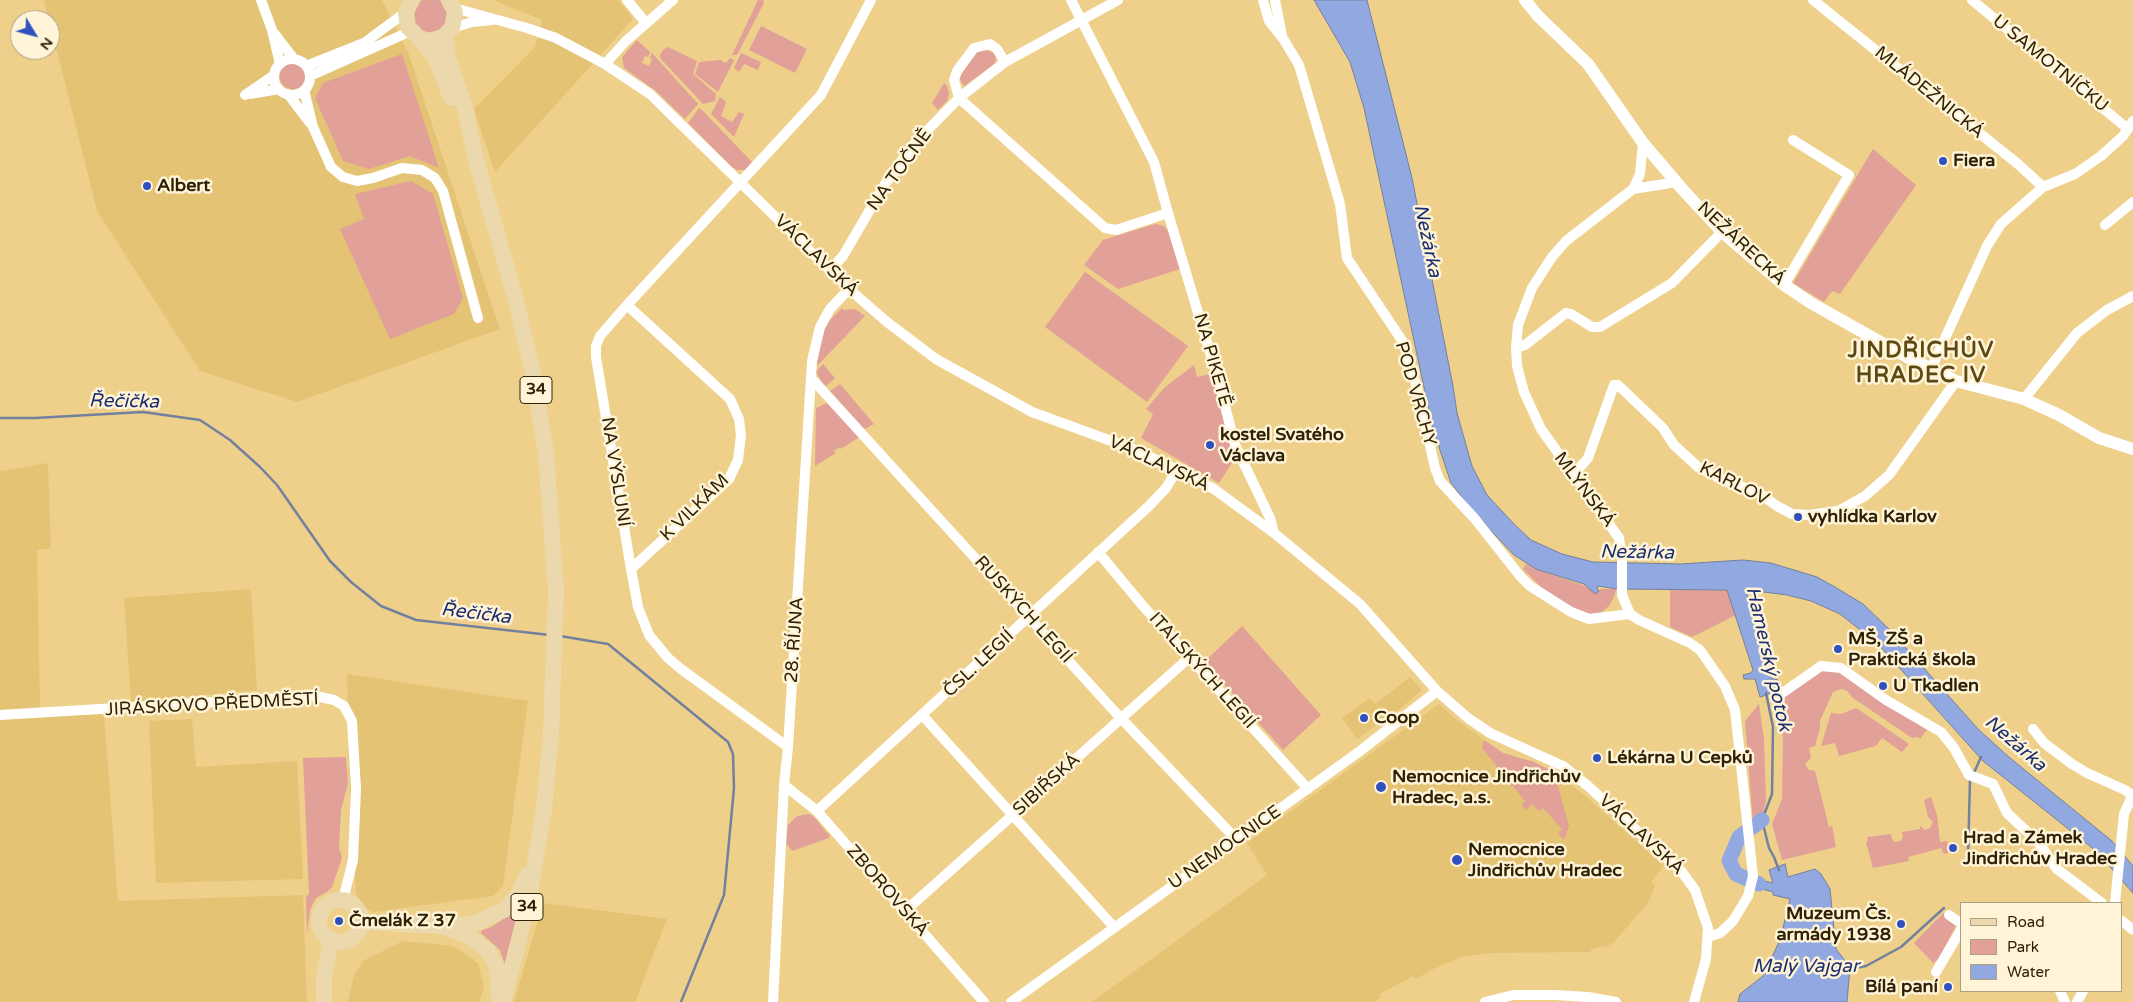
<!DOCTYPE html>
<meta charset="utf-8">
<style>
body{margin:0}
#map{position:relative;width:2133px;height:1002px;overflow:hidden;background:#eed08a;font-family:"Varela Round",sans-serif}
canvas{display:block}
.legend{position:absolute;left:1960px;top:902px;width:162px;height:90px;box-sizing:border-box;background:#fff3d8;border:1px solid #ab9f84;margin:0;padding:6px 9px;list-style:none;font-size:15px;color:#2e2205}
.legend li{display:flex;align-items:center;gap:10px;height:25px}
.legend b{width:25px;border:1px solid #ab9f84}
.north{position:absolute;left:10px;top:10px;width:50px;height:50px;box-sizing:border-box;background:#fff3d8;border:1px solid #ab9f84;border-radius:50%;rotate:127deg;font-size:14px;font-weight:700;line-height:20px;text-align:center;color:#2e2205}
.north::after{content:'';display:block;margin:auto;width:18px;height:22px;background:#3050c0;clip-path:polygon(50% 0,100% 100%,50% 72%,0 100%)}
</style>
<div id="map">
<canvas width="2133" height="1002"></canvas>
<ul class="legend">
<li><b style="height:6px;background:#ebd8ad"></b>Road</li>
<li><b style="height:14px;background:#e1a098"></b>Park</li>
<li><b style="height:14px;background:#91a8e0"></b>Water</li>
</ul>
<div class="north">N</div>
</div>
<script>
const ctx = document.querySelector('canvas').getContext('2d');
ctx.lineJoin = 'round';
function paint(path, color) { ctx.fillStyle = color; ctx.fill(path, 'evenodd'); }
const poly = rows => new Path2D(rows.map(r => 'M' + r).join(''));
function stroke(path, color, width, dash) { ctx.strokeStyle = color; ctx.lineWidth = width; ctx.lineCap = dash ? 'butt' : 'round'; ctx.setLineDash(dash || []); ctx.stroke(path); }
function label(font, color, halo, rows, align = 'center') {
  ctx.font = font + ' "Varela Round",sans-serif'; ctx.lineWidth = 5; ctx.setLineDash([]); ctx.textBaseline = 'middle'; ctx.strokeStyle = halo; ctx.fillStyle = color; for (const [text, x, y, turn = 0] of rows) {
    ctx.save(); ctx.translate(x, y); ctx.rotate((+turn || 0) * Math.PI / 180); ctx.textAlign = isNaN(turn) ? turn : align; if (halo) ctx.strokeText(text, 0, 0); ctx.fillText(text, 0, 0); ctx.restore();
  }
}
paint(poly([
 [44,0,382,0,408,52,500,329,297,402,200,371,97,211],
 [493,0,618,0,633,19,495,172,474,109,535,47,542,20],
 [48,463,51,548,37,550,40,707,0,710,0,471],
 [251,589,257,690,131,702,124,598],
 [347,674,528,701,503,886,493,896,373,912,359,904,356,893,349,777],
 [1410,677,1422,690,1401,708,1357,739,1342,718,1370,698,1375,704],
 [1439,704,1458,721,1503,753,1534,762,1554,772,1583,794,1664,866,1651,882,1655,887,1647,904,1614,942,1608,946,1591,949,1591,952,1490,953,1462,957,1431,970,1416,979,1413,976,1380,994,1381,997,1375,1002,1092,1002,1267,875,1247,843],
 [104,714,118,901,303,895,307,1002,0,1002,0,719],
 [192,719,196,767,297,761,303,879,156,883,149,721],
 [543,903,667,919,635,1002,514,1002],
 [403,941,453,946,478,963,484,987,479,1002,348,1002,354,975,363,961]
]), '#e4c375');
paint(poly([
 '413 16a18 18 0 1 1 36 0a18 18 0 1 1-36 0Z',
 [758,0,763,0,764,3,737,55,732,55],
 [761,26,807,49,795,73,749,50],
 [637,40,650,52,648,57,645,56,642,63,649,66,652,59,650,58,652,53,698,104,685,119,657,92,624,68,622,57],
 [668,47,697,61,693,74,716,94,715,101,703,104,660,58,660,55,663,50],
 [984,50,993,52,996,58,995,64,964,86,959,78,976,52],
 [741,53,761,62,758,70,744,64,739,72,734,68],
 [402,54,439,168,410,156,369,169,343,161,315,98,323,83],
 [730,58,734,60,718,92,695,74,699,62,720,60,726,63],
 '280 76a13 13 0 1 1 26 0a13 13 0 1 1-26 0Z',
 [944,83,947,86,949,94,947,101,938,110,932,103],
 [720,97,726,102,721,116,732,122,739,112,744,114,734,137,711,114],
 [699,108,701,109,753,163,745,170,737,170,732,167,688,123],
 [1873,149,1916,185,1840,294,1832,291,1824,302,1793,283],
 [411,181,433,194,463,298,454,314,390,339,340,229,364,219,355,194],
 [1155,224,1164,226,1168,231,1180,269,1118,289,1084,265,1103,240],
 [1085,272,1188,346,1147,402,1045,327],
 [842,308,843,310,855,309,865,316,817,366,819,339,830,320],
 [823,364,835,378,826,386,821,381,816,371],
 [1194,365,1197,377,1214,373,1236,457,1219,483,1141,438,1153,414,1146,409,1164,388],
 [840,384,874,424,865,429,863,428,830,391],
 [827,403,861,436,841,449,840,447,834,451,836,453,815,466,816,408],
 [1526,564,1536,569,1588,587,1595,594,1601,589,1616,589,1614,597,1609,606,1598,615,1588,616,1568,607,1543,589,1523,569],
 [1670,590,1727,590,1736,615,1692,637,1670,627],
 [1242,626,1321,715,1283,750,1204,662],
 [1819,671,1840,672,1928,728,1920,739,1918,737,1912,738,1853,698,1846,690,1841,689,1833,692,1820,721,1820,728,1815,746,1809,748,1811,758,1805,764,1809,770,1815,771,1829,827,1832,826,1836,847,1782,860,1772,824,1782,799,1783,738,1779,701],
 [1759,704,1764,739,1766,801,1762,818,1753,823,1745,721],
 [1856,708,1871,718,1909,744,1902,752,1882,738,1876,746,1839,756,1835,743,1821,746,1831,713,1841,714],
 [1484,740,1503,753,1534,762,1554,772,1569,826,1564,840,1558,833,1562,829,1543,808,1539,811,1532,804,1526,810,1521,805,1525,801,1482,748],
 [346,757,348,784,341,810,339,847,342,858,332,887,327,892,316,898,310,910,307,934,306,897,309,894,303,758],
 [1931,797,1937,815,1940,842,1947,841,1948,853,1944,854,1941,848,1908,857,1909,861,1873,868,1866,842,1868,841,1867,837,1891,834,1892,839,1895,842,1900,841,1903,838,1902,832,1920,829,1920,826,1925,830,1930,828,1933,822,1928,817,1924,800],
 [809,814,815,818,826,832,830,835,829,838,792,851,786,843,788,825,797,816],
 [518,908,521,909,505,965,500,950,481,933,481,931,493,926],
 [1943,913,1957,923,1939,959,1933,963,1914,943]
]), '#e1a098');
const water = poly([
 [1314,0,1367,0,1412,178,1453,386,1457,413,1472,466,1487,495,1515,525,1531,540,1562,554,1593,562,1680,564,1743,560,1771,563,1817,577,1835,587,1863,604,1890,630,1978,729,2010,758,2112,841,2133,866,2133,893,2096,851,1983,761,1878,644,1840,614,1811,601,1787,595,1756,591,1750,591,1747,594,1771,678,1778,680,1781,688,1775,692,1760,697,1755,679,1744,679,1743,675,1751,673,1753,670,1727,590,1617,589,1598,586,1597,588,1599,591,1595,594,1584,584,1536,569,1514,555,1474,513,1451,483,1433,429,1364,108,1350,62,1314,0],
 [1785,864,1788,877,1815,869,1821,874,1830,889,1836,949,1850,967,1847,1002,1738,1002,1740,994,1763,976,1780,940,1790,899,1773,895,1773,892,1758,888,1760,880,1773,883,1769,870,1785,864]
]);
paint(water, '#91a8e0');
stroke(water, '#73809e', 1);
stroke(poly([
 [0,418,35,418,143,412,200,420,230,440,260,467,277,485,330,561,351,582,381,606,416,620,550,635],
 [560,636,608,644,728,742,733,754,734,788,724,895,681,1002],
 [1766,693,1773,727,1772,794,1762,820,1769,848,1774,857,1779,870],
 [1973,775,1981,757],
 [1968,855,1970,780],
 [1850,969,1866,966,1901,947,1944,908]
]), '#73809e', 2.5);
stroke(poly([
 [1759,884,1736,874,1729,861,1739,837,1762,820]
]), '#91a8e0', 15);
stroke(poly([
 [261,0,272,30,280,64],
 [627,0,646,23],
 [1071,0,1154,162,1168,213,1218,379,1235,445,1270,518,1274,533],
 [1263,0,1269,21,1284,40,1299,65,1340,204,1347,258,1403,342,1417,388,1435,468,1440,481,1475,519,1520,576,1530,586,1571,612,1589,619,1630,614],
 [1275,0,1282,36],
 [1813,0,2018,164,2043,187],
 [1972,0,2128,129],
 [454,8,527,28,556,38,605,64,650,94,849,289,887,322,936,359,1032,412,1136,450,1177,470,1214,489,1274,533,1360,604,1437,691,1468,718,1490,733,1563,766,1588,786,1682,872,1695,890,1708,928,1706,959,1694,1002],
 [452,28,472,22,492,20],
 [274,33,294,59],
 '274 77a18 18 0 1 1 36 0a18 18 0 1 1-36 0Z',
 [1005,62,997,49,990,44,974,48,957,71,954,80,959,98,1105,228,1116,230,1168,213],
 [605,64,626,41,673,0],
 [306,66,364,43,406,12],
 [310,76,411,31],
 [304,90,313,127,331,167,343,177,357,181,373,178,402,168,422,170,435,178,443,191,478,318],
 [250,94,279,89],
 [288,94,310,123],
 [245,95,274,75],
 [1643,143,1640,174,1633,189,1566,241,1552,257,1532,288,1518,325,1516,348,1517,366,1524,392,1541,429,1619,538,1622,557,1622,595,1630,614,1639,620,1690,643,1700,650,1725,686,1735,710,1753,876,1748,896,1733,921,1720,933,1708,937],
 [1633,189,1677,182],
 [2105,225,2133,202],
 [830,270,843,256,885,184,913,145,959,98,1005,62,1118,0],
 [1784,285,1849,175,1793,140],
 [627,305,730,399,739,419,741,435,738,460,729,479,631,569],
 [1516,348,1525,345,1566,313,1571,314,1592,327,1600,327,1672,283,1722,232],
 [1931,369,1987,246,2001,224,2043,187,2075,174,2101,156,2123,136,2133,121],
 [812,379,1116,713,1236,839],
 [2024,399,2077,333,2107,310,2133,296],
 [1573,475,1588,458,1614,385,1618,385,1639,405,1663,428,1674,445,1698,467,1727,482,1756,491,1777,506,1792,514,1809,515,1838,511,1865,496,1889,475,1956,381],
 [1098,552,1143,606,1308,789],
 [1778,696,1821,666,1841,668,1886,700,1941,732,1954,748,1969,775,1993,784,2007,813,2038,842,2057,869,2102,903],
 [0,715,316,696,334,700,344,706,352,721,356,789,353,860,343,900],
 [923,716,1114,927],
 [2033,729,2044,743,2072,764,2087,773,2125,790,2133,796],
 [788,747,681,669,668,658,649,635,638,607,631,569,596,357,596,346,600,336,627,305,821,95,871,0],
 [784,785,817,811,984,1002],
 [817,811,1149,506,1166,488,1177,470],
 [2115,903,2124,814,2133,794],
 [904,912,1190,657],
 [1949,915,1962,924],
 [2122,921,2133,930],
 [1936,972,1962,928],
 [2060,991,2065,1002],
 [773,1002,784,785,788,747,812,361,820,327,830,309,849,289],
 [1011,1002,1360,751,1437,691],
 [1485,1002,1513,995,1555,995,1588,997,1616,1002],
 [2077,1002,2083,991]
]), '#fff', 10);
stroke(poly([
 [1525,0,1538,16,1588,64,1643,143,1683,190,1722,232,1784,285,1811,303,1907,357,1956,381,2024,399,2059,415,2099,438,2133,449]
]), '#fff', 12);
stroke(poly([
 [412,0,406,12,408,27,419,38,429,41,443,37,452,28,455,12,449,0],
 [446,35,447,55,465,108,476,160,515,297,533,373,546,454,556,590,551,734,544,809,528,904,503,1002],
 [419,38,436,59,451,98],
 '319 921a21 21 0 1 1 42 0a21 21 0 1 1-42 0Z',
 [361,922,442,926,474,924,504,910,518,895,527,875],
 [449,929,469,936,488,951,496,965,498,974,499,997],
 [324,1002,324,976,331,941]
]), '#ebd8ad', 16);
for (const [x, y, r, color] of [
 [1943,161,5,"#3050c0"],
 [147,186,5,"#3050c0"],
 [1210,445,5,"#3050c0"],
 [1798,517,5,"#3050c0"],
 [1838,649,5,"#3050c0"],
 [1883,686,5,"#3050c0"],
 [1364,718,5,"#3050c0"],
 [1597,758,5,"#3050c0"],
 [1381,787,6,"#3050c0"],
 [1953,848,5,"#3050c0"],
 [1457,860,6,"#3050c0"],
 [339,921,5,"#3050c0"],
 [1901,924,5,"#3050c0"],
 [1948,987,5,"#3050c0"]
]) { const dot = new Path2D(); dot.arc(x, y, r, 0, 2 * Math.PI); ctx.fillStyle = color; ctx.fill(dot); stroke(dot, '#fff3d8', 2); }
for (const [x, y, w] of [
 [536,390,32],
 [527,907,32]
]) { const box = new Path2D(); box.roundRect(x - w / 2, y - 13.5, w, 27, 4); ctx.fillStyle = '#fff3d8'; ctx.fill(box); stroke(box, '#2e2205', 1); }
label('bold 16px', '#2e2205', null, [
 ["34",536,390],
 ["34",527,907]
]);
label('18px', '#2e2205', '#fff3d8', [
 ["U SAMOTNÍČKU",2050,64,39],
 ["MLÁDEŽNICKÁ",1929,93,39],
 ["NA TOČNĚ",900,170,-54],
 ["NEŽÁRECKÁ",1741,244,43],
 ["VÁCLAVSKÁ",816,256,44],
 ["NA PIKETĚ",1212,360,74],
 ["POD VRCHY",1415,394,74],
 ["VÁCLAVSKÁ",1159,464,25],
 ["NA VÝSLUNÍ",615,472,81],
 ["KARLOV",1734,484,27],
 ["MLÝNSKÁ",1584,490,53],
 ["K VILKÁM",695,508,-44],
 ["RUSKÝCH LEGIÍ",1023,610,48],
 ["28. ŘÍJNA",795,640,-86],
 ["ČSL. LEGIÍ",979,664,-43],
 ["ITALSKÝCH LEGIÍ",1202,671,48],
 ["JIRÁSKOVO PŘEDMĚSTÍ",212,705,-3],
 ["SIBIŘSKÁ",1047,785,-42],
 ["VÁCLAVSKÁ",1641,835,43],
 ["U NEMOCNICE",1225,848,-35],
 ["ZBOROVSKÁ",887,891,49]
]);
label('bold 18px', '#2e2205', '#fff3d8', [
 ["Fiera",1953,161],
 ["Albert",157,186],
 ["kostel Svatého",1220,435],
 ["Václava",1220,456],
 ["vyhlídka Karlov",1808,517],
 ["MŠ, ZŠ a",1848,639],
 ["Praktická škola",1848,660],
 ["U Tkadlen",1893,686],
 ["Coop",1374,718],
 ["Lékárna U Cepků",1607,758],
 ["Nemocnice Jindřichův",1392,777],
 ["Hradec, a.s.",1392,798],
 ["Hrad a Zámek",1963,838],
 ["Jindřichův Hradec",1963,859],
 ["Nemocnice",1468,850],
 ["Jindřichův Hradec",1468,871],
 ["Muzeum Čs.",1891,914,"right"],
 ["armády 1938",1891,935,"right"],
 ["Čmelák Z 37",349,921],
 ["Bílá paní",1938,987,"right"]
], 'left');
label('italic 19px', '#1b2f70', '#fff3d8', [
 ["Nežárka",1427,241,78],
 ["Řečička",124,402,1],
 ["Nežárka",1637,553,1],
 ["Řečička",476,614,7],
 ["Hamerský potok",1768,659,77],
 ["Nežárka",2015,744,41],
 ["Malý Vajgar",1806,967]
]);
ctx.letterSpacing = '1px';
label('bold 22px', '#5d4912', '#fff3d8', [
 ["JINDŘICHŮV",1921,351],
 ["HRADEC IV",1921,376]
]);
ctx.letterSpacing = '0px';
</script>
